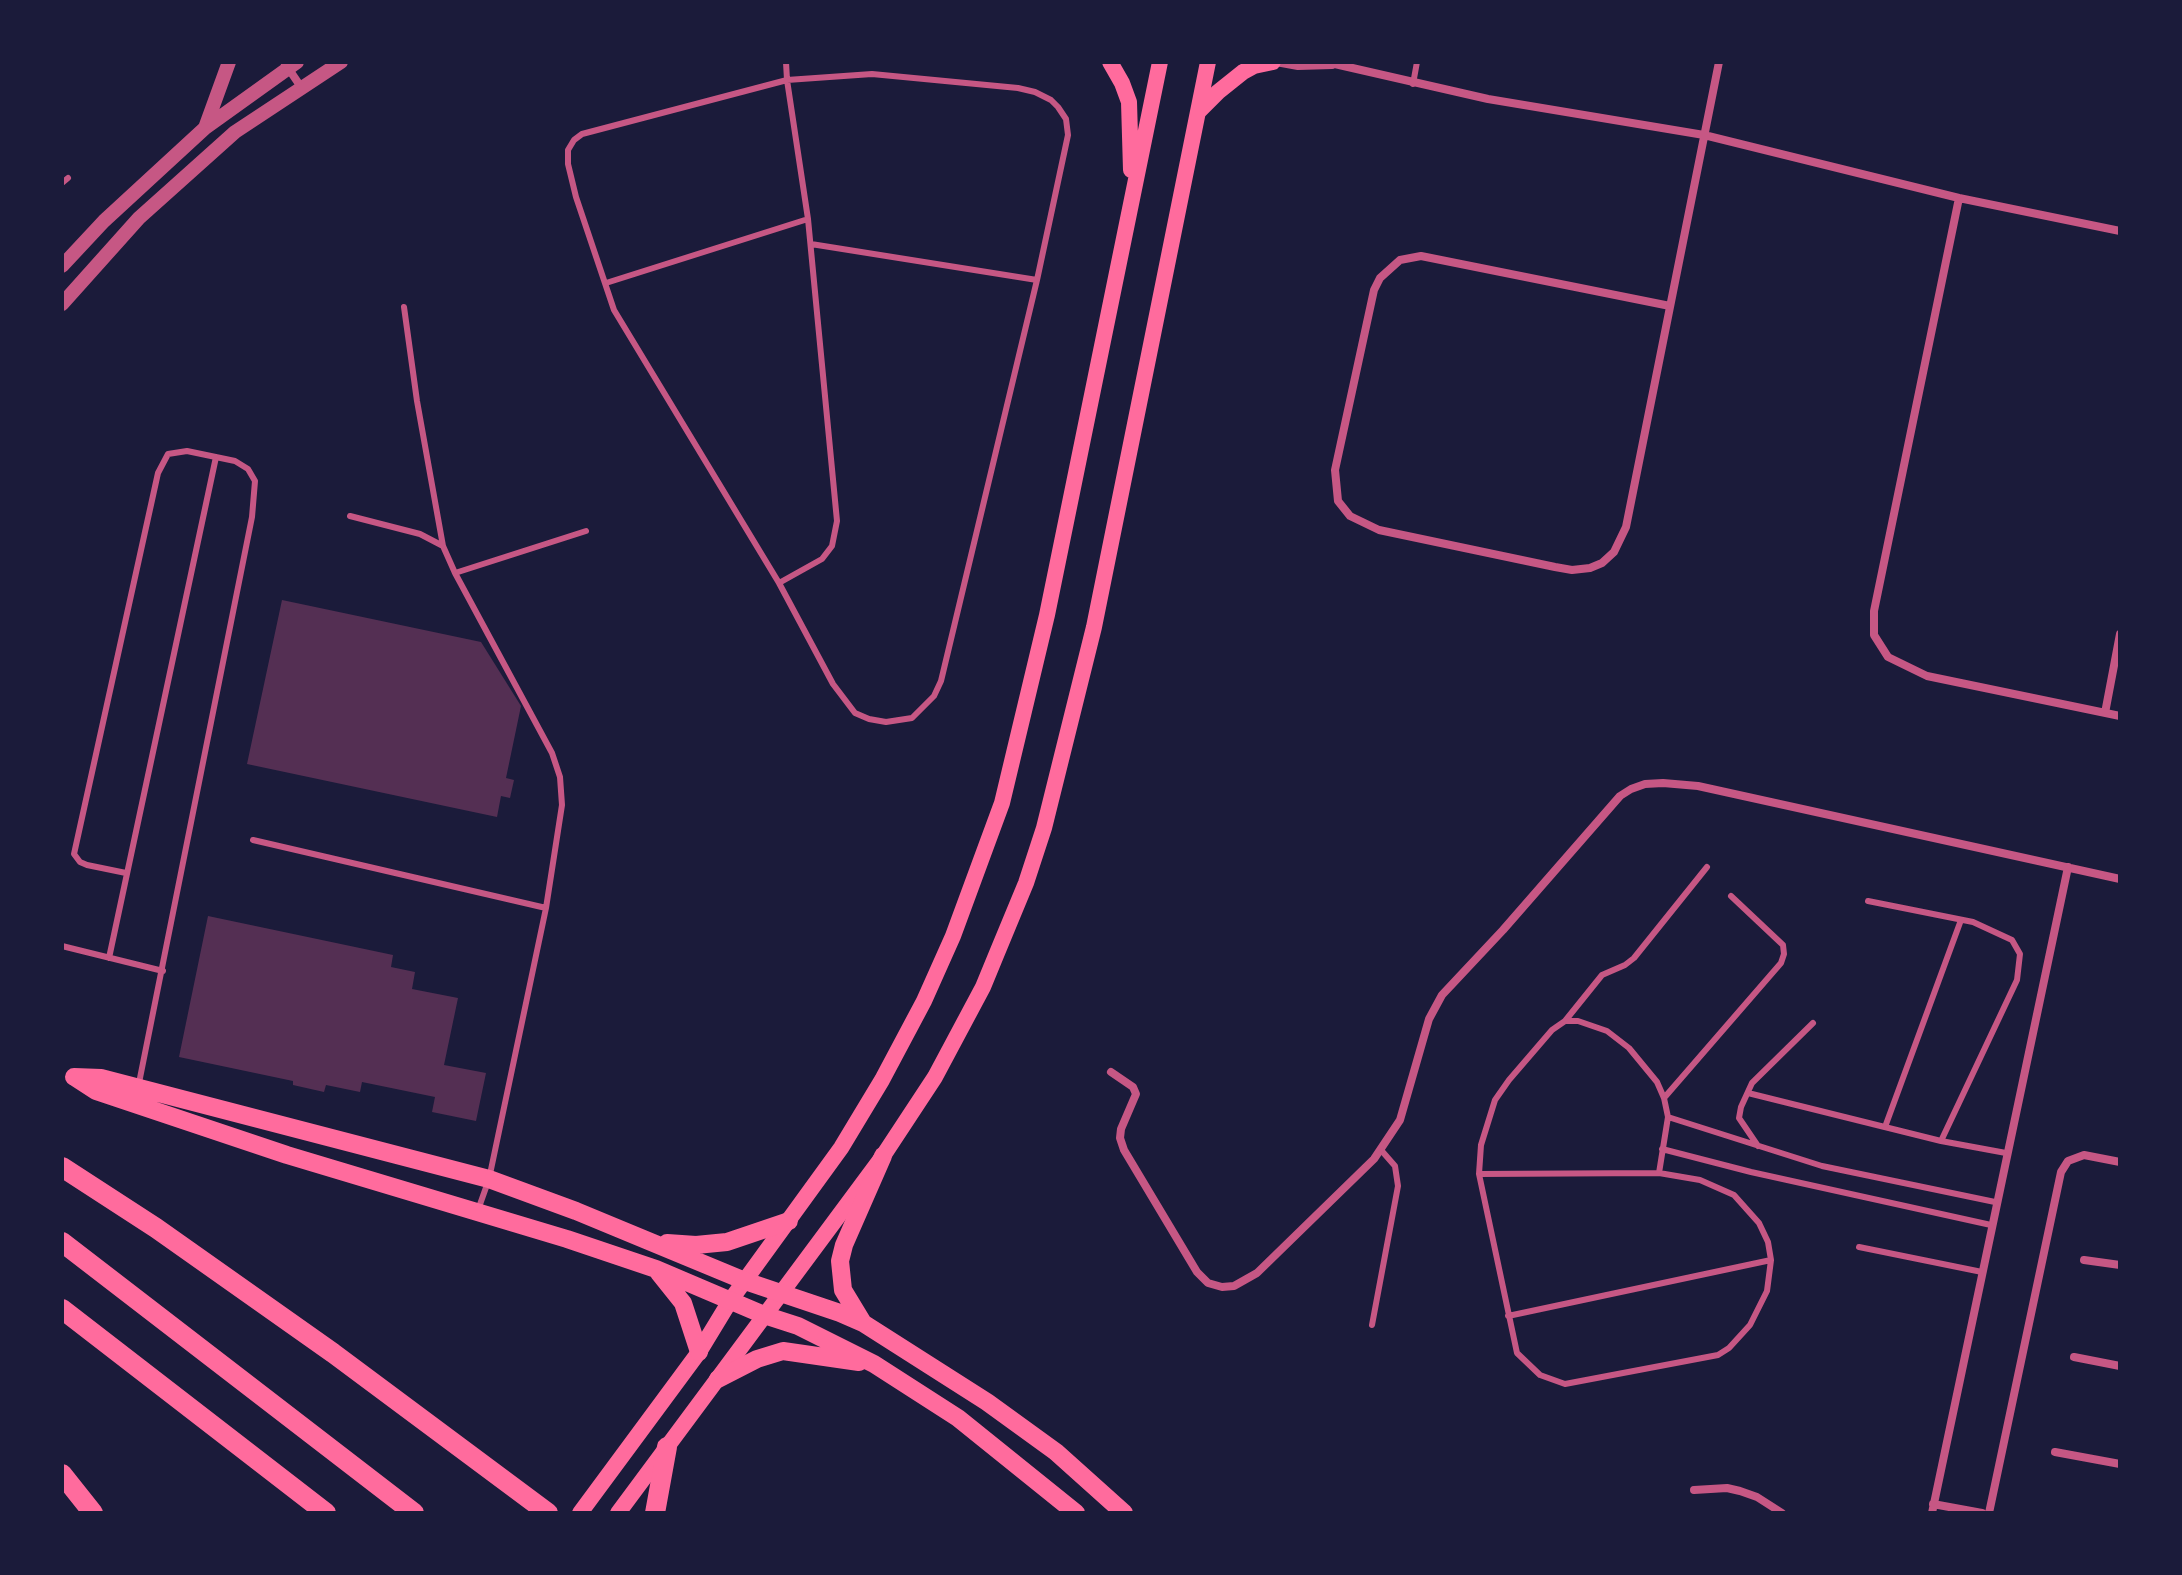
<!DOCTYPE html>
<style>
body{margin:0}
#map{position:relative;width:2182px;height:1575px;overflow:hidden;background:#1b1b3a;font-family:"PT Sans",sans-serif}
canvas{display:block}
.frame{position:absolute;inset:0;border:64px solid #1b1b3a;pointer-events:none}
</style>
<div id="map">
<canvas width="2182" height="1575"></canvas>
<div class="frame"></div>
</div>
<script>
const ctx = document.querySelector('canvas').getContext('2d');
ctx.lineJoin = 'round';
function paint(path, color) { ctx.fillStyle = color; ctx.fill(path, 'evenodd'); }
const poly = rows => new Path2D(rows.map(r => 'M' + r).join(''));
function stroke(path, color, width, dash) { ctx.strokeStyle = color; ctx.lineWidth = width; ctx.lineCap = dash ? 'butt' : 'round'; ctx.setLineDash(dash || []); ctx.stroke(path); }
paint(poly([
 [282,600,481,642,521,706,506,778,514,780,510,798,501,796,497,817,247,764],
 [208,916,393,955,391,967,415,972,412,989,458,998,444,1065,486,1073,476,1121,432,1112,435,1097,362,1082,360,1092,326,1085,324,1092,293,1085,293,1081,179,1057]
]), '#542f53');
stroke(poly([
 [1413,84,1417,62],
 [62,183,68,178],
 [811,244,1037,280],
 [606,283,808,219],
 [404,307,417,401,443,546],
 [350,516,420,534,443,546,455,573,552,753,560,777,562,805,546,908,489,1179,478,1210],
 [455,573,586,531],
 [779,583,614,310,576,197,568,164,568,150,574,140,582,134,787,80,872,74,1018,88,1035,92,1051,100,1058,107,1066,119,1068,135,1037,280,941,681,934,696,912,718,886,722,869,719,855,713,833,684,779,583,822,559,832,546,837,521,808,219,787,80,786,62],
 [253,840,546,908],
 [126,873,87,865,80,862,74,854,158,473,168,454,187,451,235,461,248,469,255,481,252,517,139,1083],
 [1868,901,1973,922,2012,940,2020,954,2017,980,1941,1141],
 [62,946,163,971],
 [109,958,216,457],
 [1565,1021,1602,975,1625,965,1634,958,1707,867],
 [1748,1093,1941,1141,2006,1153],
 [1664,1098,1781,963,1784,954,1783,945,1731,896],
 [1668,1117,1822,1166,1995,1202],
 [1885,1127,1961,920],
 [1758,1146,1739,1118,1741,1107,1752,1083,1813,1023],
 [1662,1149,1751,1172,1991,1225],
 [1479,1174,1659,1173,1700,1180,1734,1195,1759,1223,1768,1242,1771,1260,1767,1291,1750,1325,1729,1348,1718,1355,1565,1384,1540,1375,1517,1353,1479,1174,1481,1145,1495,1100,1509,1080,1552,1030,1565,1021,1578,1021,1607,1031,1629,1048,1657,1082,1664,1098,1668,1117,1659,1173],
 [1859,1247,1982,1272],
 [1508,1316,1771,1260],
 [1372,1325,1398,1186,1395,1166,1381,1150]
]), '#c65784', 6);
stroke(poly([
 [284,62,301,87],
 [1276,62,1298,66,1332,65],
 [1326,62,1488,99,1704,135,1959,198,2120,231],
 [1959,198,1874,611,1874,635,1888,657,1927,676,2120,716],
 [1670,306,1421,256,1400,260,1380,278,1374,290,1335,470,1338,501,1350,516,1379,530,1555,567,1572,570,1590,568,1602,563,1614,552,1626,527,1719,62],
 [2105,713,2120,634],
 [1111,1072,1133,1087,1136,1094,1121,1129,1120,1138,1124,1150,1197,1272,1208,1283,1222,1287,1234,1286,1257,1273,1374,1159,1400,1120,1429,1019,1442,995,1503,930,1620,796,1631,789,1645,784,1663,783,1698,786,2120,879],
 [2084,1260,2120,1265],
 [2074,1357,2120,1366],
 [2055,1452,2120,1464],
 [1694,1490,1727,1488,1740,1491,1757,1497,1782,1513],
 [1933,1504,1982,1513],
 [1932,1513,2068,867],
 [1989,1513,2061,1172,2068,1161,2084,1155,2120,1162]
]), '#c65784', 8);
stroke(poly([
 [205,128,229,62],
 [62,266,104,221,205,128,297,62],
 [62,304,139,218,235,132,341,62]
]), '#c65784', 14);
stroke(poly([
 [1110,62,1122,83,1129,102,1131,170],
 [1199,111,1218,92,1243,72,1254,66,1273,62],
 [580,1513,699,1352,730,1301,841,1148,882,1080,924,1001,953,936,1002,803,1047,615,1160,62],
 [618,1513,883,1156,935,1077,983,987,997,953,1026,883,1044,828,1094,627,1208,62]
]), '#ff6b9d', 16);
stroke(poly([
 [74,1077,101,1078,489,1179,576,1211,745,1281,840,1313,863,1323,987,1402,1056,1452,1124,1513],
 [76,1078,96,1091,287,1155,567,1239,656,1269,764,1315,798,1326,874,1364,958,1418,1076,1513],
 [667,1243,696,1245,727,1242,789,1221],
 [659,1273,683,1303,699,1352],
 [863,1323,843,1290,840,1261,844,1245,883,1156],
 [718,1379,757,1359,783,1351,859,1362]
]), '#ff6b9d', 18);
stroke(poly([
 [62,1167,156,1228,333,1353,548,1513],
 [62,1242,414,1513],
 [62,1309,326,1513],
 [62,1474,93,1513],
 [655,1513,667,1447]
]), '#ff6b9d', 20);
</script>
